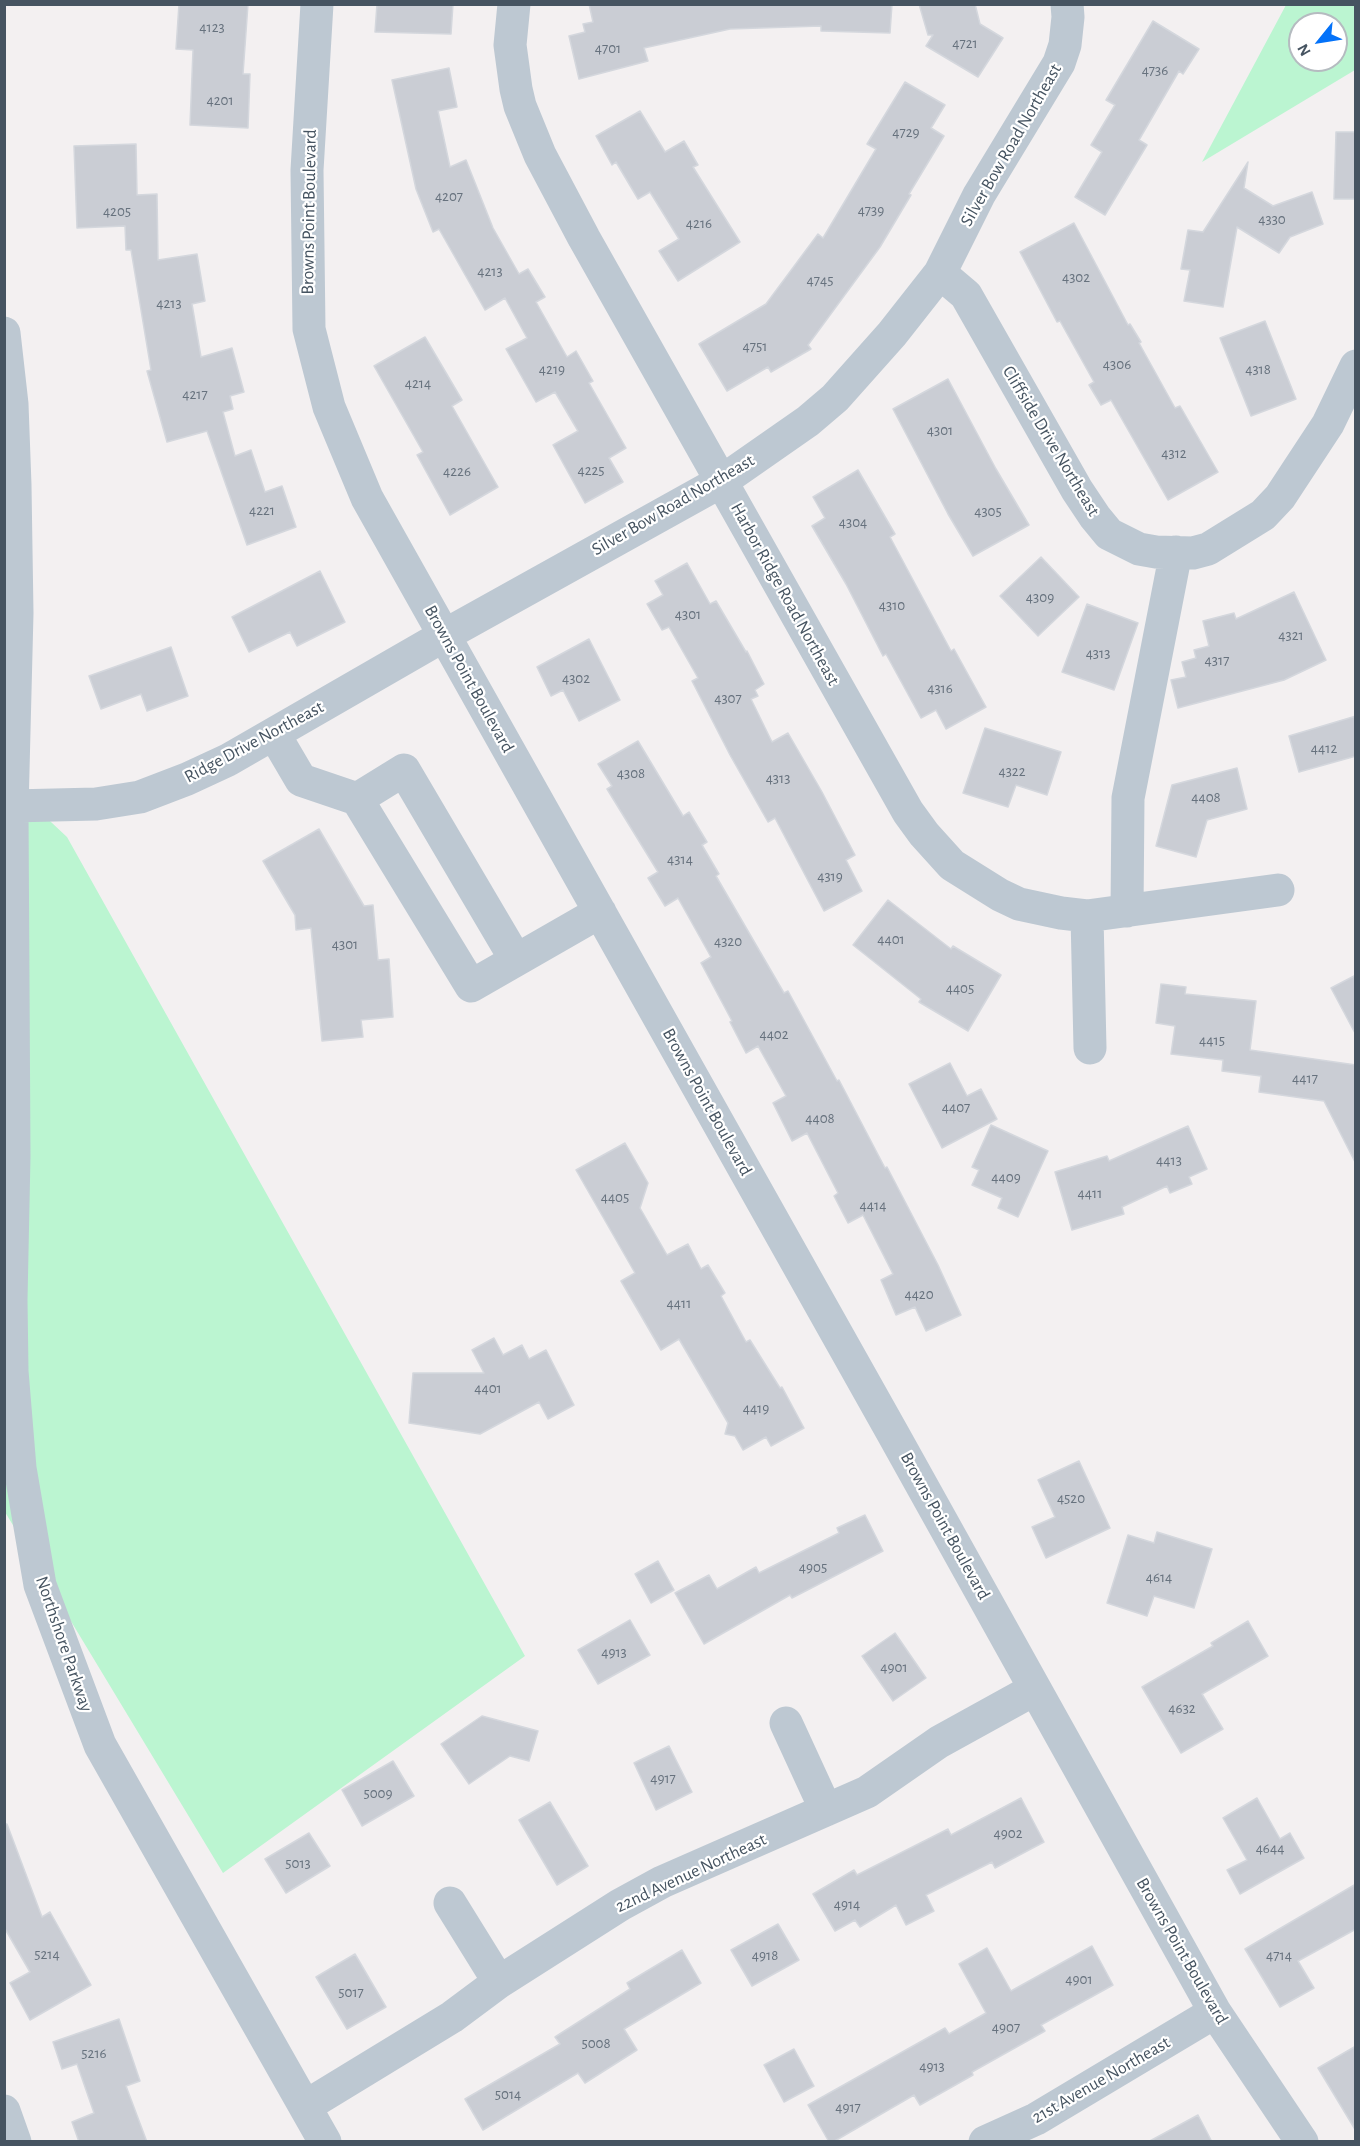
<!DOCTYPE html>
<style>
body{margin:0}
#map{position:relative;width:1360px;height:2146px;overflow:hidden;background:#f3f0f1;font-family:"Alegreya Sans",sans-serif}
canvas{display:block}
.frame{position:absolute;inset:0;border:6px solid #465461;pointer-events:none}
.north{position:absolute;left:1288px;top:12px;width:60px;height:60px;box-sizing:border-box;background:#fff;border:2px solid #b5bbc0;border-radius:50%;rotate:240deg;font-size:16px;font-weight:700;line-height:24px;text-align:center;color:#465461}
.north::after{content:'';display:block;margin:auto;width:21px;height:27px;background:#0472f9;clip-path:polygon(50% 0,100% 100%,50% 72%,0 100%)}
</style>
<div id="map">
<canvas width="1360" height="2146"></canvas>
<div class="frame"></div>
<div class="north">N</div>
</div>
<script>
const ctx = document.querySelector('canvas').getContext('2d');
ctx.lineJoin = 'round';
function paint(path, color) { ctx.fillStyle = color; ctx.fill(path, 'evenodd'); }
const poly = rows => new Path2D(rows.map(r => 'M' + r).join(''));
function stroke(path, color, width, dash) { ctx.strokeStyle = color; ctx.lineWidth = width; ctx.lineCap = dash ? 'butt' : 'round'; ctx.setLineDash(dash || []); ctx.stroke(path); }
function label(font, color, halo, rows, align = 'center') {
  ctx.font = font + ' "Alegreya Sans",sans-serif'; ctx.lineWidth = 4.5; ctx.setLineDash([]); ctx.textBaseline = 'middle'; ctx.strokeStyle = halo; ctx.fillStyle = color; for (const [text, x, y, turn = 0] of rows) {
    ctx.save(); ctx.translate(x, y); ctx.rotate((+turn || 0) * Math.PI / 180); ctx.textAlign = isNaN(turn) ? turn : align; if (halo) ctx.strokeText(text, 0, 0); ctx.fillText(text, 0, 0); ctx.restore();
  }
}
paint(poly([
 [1286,5,1355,5,1355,70,1202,162],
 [1300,24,1336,24,1336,60,1300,60],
 [5,779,67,837,525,1656,223,1873,5,1512]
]), '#bbf5d1');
const building = poly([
 [179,4,248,4,243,74,250,74,248,128,190,125,193,50,176,49,179,4],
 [377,4,453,4,451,34,375,32,377,4],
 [589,4,892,4,890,33,821,31,821,26,730,29,644,48,648,61,579,79,569,36,585,32,583,24,593,22,589,4],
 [919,4,975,4,980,24,1003,38,978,77,926,46,933,35,928,35,919,4],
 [1153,21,1199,49,1183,74,1179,71,1139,140,1147,145,1105,215,1075,197,1102,152,1091,145,1115,105,1106,100,1153,21],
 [449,68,457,107,438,111,450,167,466,160,493,228,519,274,528,269,545,297,536,302,567,357,576,351,593,381,589,383,626,448,609,458,623,482,585,503,553,445,578,431,555,392,536,402,506,349,527,338,505,298,485,310,439,229,433,232,416,189,392,80,449,68],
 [905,82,945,105,931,128,944,136,909,194,911,195,880,247,808,345,811,349,771,372,768,367,727,391,699,344,766,304,818,234,823,238,876,149,867,144,905,82],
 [640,111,665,152,684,141,698,165,693,167,740,242,678,281,659,251,679,239,650,192,638,199,616,162,612,165,596,136,640,111],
 [1336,132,1356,132,1356,199,1334,199,1336,132],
 [136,144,137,195,157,194,158,260,197,254,205,301,192,304,201,357,232,348,244,392,230,396,233,409,223,412,235,456,251,450,265,492,282,486,296,527,247,545,207,431,167,442,147,371,151,370,131,250,126,250,125,226,77,228,74,146,136,144],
 [1248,162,1244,188,1273,206,1312,192,1323,224,1290,237,1279,253,1237,227,1223,307,1184,301,1190,270,1181,269,1188,230,1203,232,1248,162],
 [1074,223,1128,325,1130,324,1141,342,1139,343,1175,408,1180,406,1218,472,1168,500,1111,400,1101,405,1089,385,1094,382,1060,321,1057,322,1020,252,1074,223],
 [1265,321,1296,399,1251,416,1220,338,1265,321],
 [425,337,462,400,452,406,498,487,450,515,417,455,423,452,374,366,425,337],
 [948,379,996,469,1029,525,973,556,948,514,893,409,948,379],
 [858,470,895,534,890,537,951,651,954,649,986,707,946,729,936,710,921,718,886,654,883,656,846,584,812,526,825,518,813,497,858,470],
 [1041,557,1079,597,1038,636,1000,596,1041,557],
 [687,563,710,604,716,601,746,652,747,651,764,684,755,690,758,696,751,699,772,742,788,733,822,792,855,855,846,860,862,891,824,911,775,818,768,822,730,755,692,681,698,678,669,627,662,630,647,604,663,595,655,581,687,563],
 [320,571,345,622,297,646,290,632,249,652,232,617,320,571],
 [1294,592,1326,660,1284,680,1178,708,1171,680,1186,677,1182,662,1196,658,1194,650,1209,646,1203,621,1234,613,1236,619,1294,592],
 [1087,604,1138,623,1114,690,1062,672,1087,604],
 [589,639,620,700,579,721,563,690,551,696,537,667,589,639],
 [171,647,188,696,147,711,141,694,101,709,89,676,171,647],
 [1356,716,1356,756,1299,772,1289,736,1356,716],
 [985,728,1061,752,1047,795,1016,785,1008,807,963,793,985,728],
 [638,741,683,816,689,812,707,842,702,845,719,874,716,876,784,993,788,991,837,1081,839,1080,885,1168,887,1167,938,1265,961,1315,926,1331,915,1307,896,1315,881,1280,893,1274,863,1215,848,1223,834,1196,838,1193,807,1133,792,1141,773,1103,786,1096,758,1046,746,1053,730,1022,732,1021,701,963,711,957,678,898,665,906,648,878,658,872,607,789,612,786,598,764,638,741],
 [1237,768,1247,809,1207,820,1196,857,1156,846,1172,785,1237,768],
 [319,829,364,906,373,905,378,960,389,959,393,1017,361,1020,363,1037,322,1041,311,928,296,930,295,915,263,861,319,829],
 [888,900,951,949,953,946,1001,975,968,1031,919,1002,921,999,853,945,888,900],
 [1356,975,1356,1035,1331,988,1356,975],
 [1161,984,1186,987,1185,994,1256,1001,1250,1050,1356,1065,1356,1164,1324,1101,1259,1092,1261,1076,1222,1071,1223,1060,1171,1054,1175,1026,1156,1023,1161,984],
 [950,1063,967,1096,981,1089,997,1119,942,1148,909,1084,950,1063],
 [991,1125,1048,1151,1018,1217,998,1208,1002,1198,972,1185,979,1170,972,1167,991,1125],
 [1188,1126,1207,1169,1189,1177,1192,1184,1170,1193,1167,1186,1122,1207,1124,1214,1072,1230,1055,1172,1107,1156,1109,1161,1188,1126],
 [625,1143,648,1183,640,1208,667,1255,688,1244,701,1269,708,1265,725,1293,721,1296,746,1342,750,1340,780,1388,782,1387,804,1428,771,1446,766,1437,743,1450,735,1436,725,1434,728,1423,679,1339,661,1350,621,1281,635,1273,576,1170,625,1143],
 [494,1338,503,1355,522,1345,529,1359,546,1350,574,1405,548,1419,539,1402,480,1434,409,1423,413,1373,484,1373,472,1350,494,1338],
 [1079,1461,1110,1528,1046,1558,1032,1527,1055,1517,1038,1480,1079,1461],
 [865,1515,883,1551,792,1598,790,1595,704,1644,675,1593,709,1575,717,1589,756,1567,759,1573,839,1533,837,1528,865,1515],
 [1157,1532,1212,1549,1194,1608,1154,1596,1147,1616,1107,1603,1128,1535,1154,1543,1157,1532],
 [658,1561,674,1590,651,1603,635,1574,658,1561],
 [630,1620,650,1655,598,1684,578,1650,630,1620],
 [1248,1621,1268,1656,1202,1694,1223,1729,1181,1753,1142,1687,1213,1646,1211,1643,1248,1621],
 [895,1633,926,1678,893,1701,862,1656,895,1633],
 [482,1716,538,1731,529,1761,510,1756,469,1784,441,1744,482,1716],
 [669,1746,692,1792,656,1810,634,1763,669,1746],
 [393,1761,414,1796,362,1826,342,1790,393,1761],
 [1021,1798,1044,1842,995,1868,992,1862,926,1895,934,1911,906,1925,896,1905,860,1927,855,1920,835,1931,813,1894,854,1870,857,1875,948,1829,951,1835,1021,1798],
 [1257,1798,1280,1839,1290,1833,1304,1858,1240,1894,1227,1870,1247,1860,1223,1818,1257,1798],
 [550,1802,588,1866,557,1885,519,1820,550,1802],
 [4,1824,7,1824,42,1917,50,1912,91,1985,30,2020,10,1983,30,1972,4,1927,4,1824],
 [309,1833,330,1866,286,1893,265,1859,309,1833],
 [1356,1884,1356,1929,1298,1961,1314,1988,1280,2007,1245,1949,1356,1884],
 [778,1924,799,1960,752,1986,731,1950,778,1924],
 [1092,1946,1113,1985,1041,2025,1045,2031,972,2072,973,2075,920,2105,914,2095,833,2142,829,2142,808,2105,945,2028,949,2034,986,2013,959,1964,987,1948,1011,1991,1092,1946],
 [682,1950,701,1983,624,2029,637,2050,585,2083,578,2073,483,2130,465,2099,560,2044,555,2037,630,1989,627,1983,682,1950],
 [355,1954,386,2007,347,2029,316,1977,355,1954],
 [119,2019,140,2081,126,2086,147,2142,79,2142,72,2122,94,2113,77,2064,62,2069,53,2042,119,2019],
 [1356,2046,1356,2131,1318,2068,1356,2046],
 [794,2049,814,2086,784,2102,764,2065,794,2049],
 [1198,2115,1212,2142,1148,2142,1198,2115]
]);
paint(building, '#cacdd4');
stroke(building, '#d4d7dd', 1.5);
stroke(poly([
 [317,4,307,170,309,329,329,407,367,498,892,1432,1215,2012,1302,2142],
 [514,4,510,45,516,89,520,106,540,155,584,238,908,812,924,834,952,865,1000,895,1019,904,1061,913,1087,916,1278,890],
 [940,273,966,295,1077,490,1095,517,1109,534,1139,549,1156,552,1193,553,1208,549,1263,515,1280,497,1328,424,1356,366],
 [4,333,12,404,15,485,17,613,12,810,14,1156,11,1300,12,1371,20,1468,40,1585,100,1745,325,2142],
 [274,734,301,780,357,799,471,986,600,912],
 [357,799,404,770,516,960],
 [4,802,12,806,96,804,140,797,187,779,228,760,445,635,722,481,808,421,835,398,892,334,940,273,979,195,1059,63,1065,45,1068,17,1067,4],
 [1127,911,1128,798,1176,552],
 [1087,916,1090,1048],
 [786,1723,826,1810],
 [450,1903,499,1982],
 [306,2106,452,2017,499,1982,620,1905,662,1882,867,1792,939,1742,1035,1689],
 [4,2111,15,2142],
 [985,2142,1036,2119,1215,2012]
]), '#bdc8d2', 33);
label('15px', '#67727e', null, [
 ["4123",212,27],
 ["4721",965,43],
 ["4701",608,48],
 ["4736",1155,70],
 ["4201",220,100],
 ["4729",906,132],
 ["4207",449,196],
 ["4739",871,210],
 ["4205",117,211],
 ["4330",1272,219],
 ["4216",699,223],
 ["4213",490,271],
 ["4302",1076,277],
 ["4745",820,280],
 ["4213",169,303],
 ["4751",755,346],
 ["4306",1117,364],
 ["4219",552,369],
 ["4318",1258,369],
 ["4214",418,383],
 ["4217",195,394],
 ["4301",940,430],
 ["4312",1174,453],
 ["4225",591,470],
 ["4226",457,471],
 ["4221",262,510],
 ["4305",988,511],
 ["4304",853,522],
 ["4309",1040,597],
 ["4310",892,605],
 ["4301",688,614],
 ["4321",1291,635],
 ["4313",1098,653],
 ["4317",1217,660],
 ["4302",576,678],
 ["4316",940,688],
 ["4307",728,698],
 ["4412",1324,748],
 ["4322",1012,771],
 ["4308",631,773],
 ["4313",778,778],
 ["4408",1206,797],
 ["4314",680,859],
 ["4319",830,876],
 ["4401",891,939],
 ["4320",728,941],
 ["4301",345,944],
 ["4405",960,988],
 ["4402",774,1034],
 ["4415",1212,1040],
 ["4417",1305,1078],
 ["4407",956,1107],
 ["4408",820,1118],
 ["4413",1169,1160],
 ["4409",1006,1177],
 ["4411",1090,1193],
 ["4405",615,1197],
 ["4414",873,1205],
 ["4420",919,1294],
 ["4411",679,1303],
 ["4401",488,1388],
 ["4419",756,1408],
 ["4520",1071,1498],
 ["4905",813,1567],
 ["4614",1159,1577],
 ["4913",614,1652],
 ["4901",894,1667],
 ["4632",1182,1708],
 ["4917",663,1778],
 ["5009",378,1793],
 ["4902",1008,1833],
 ["4644",1270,1848],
 ["5013",298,1863],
 ["4914",847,1904],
 ["5214",47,1954],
 ["4918",765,1955],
 ["4714",1279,1955],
 ["4901",1079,1979],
 ["5017",351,1992],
 ["4907",1006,2027],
 ["5008",596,2043],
 ["5216",94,2053],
 ["4913",932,2066],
 ["5014",508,2094],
 ["4917",848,2107]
]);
label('18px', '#465461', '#fff', [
 ["Silver Bow Road Northeast",1011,145,-60],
 ["Browns Point Boulevard",309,212,-89],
 ["Cliffside Drive Northeast",1051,441,59],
 ["Silver Bow Road Northeast",673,505,-30],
 ["Harbor Ridge Road Northeast",785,594,61],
 ["Browns Point Boulevard",469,679,61],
 ["Ridge Drive Northeast",254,742,-28],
 ["Browns Point Boulevard",707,1102,61],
 ["Browns Point Boulevard",945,1526,61],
 ["Northshore Parkway",64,1644,71],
 ["22nd Avenue Northeast",691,1873,-25],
 ["Browns Point Boulevard",1182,1951,60],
 ["21st Avenue Northeast",1101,2080,-30]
]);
</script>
